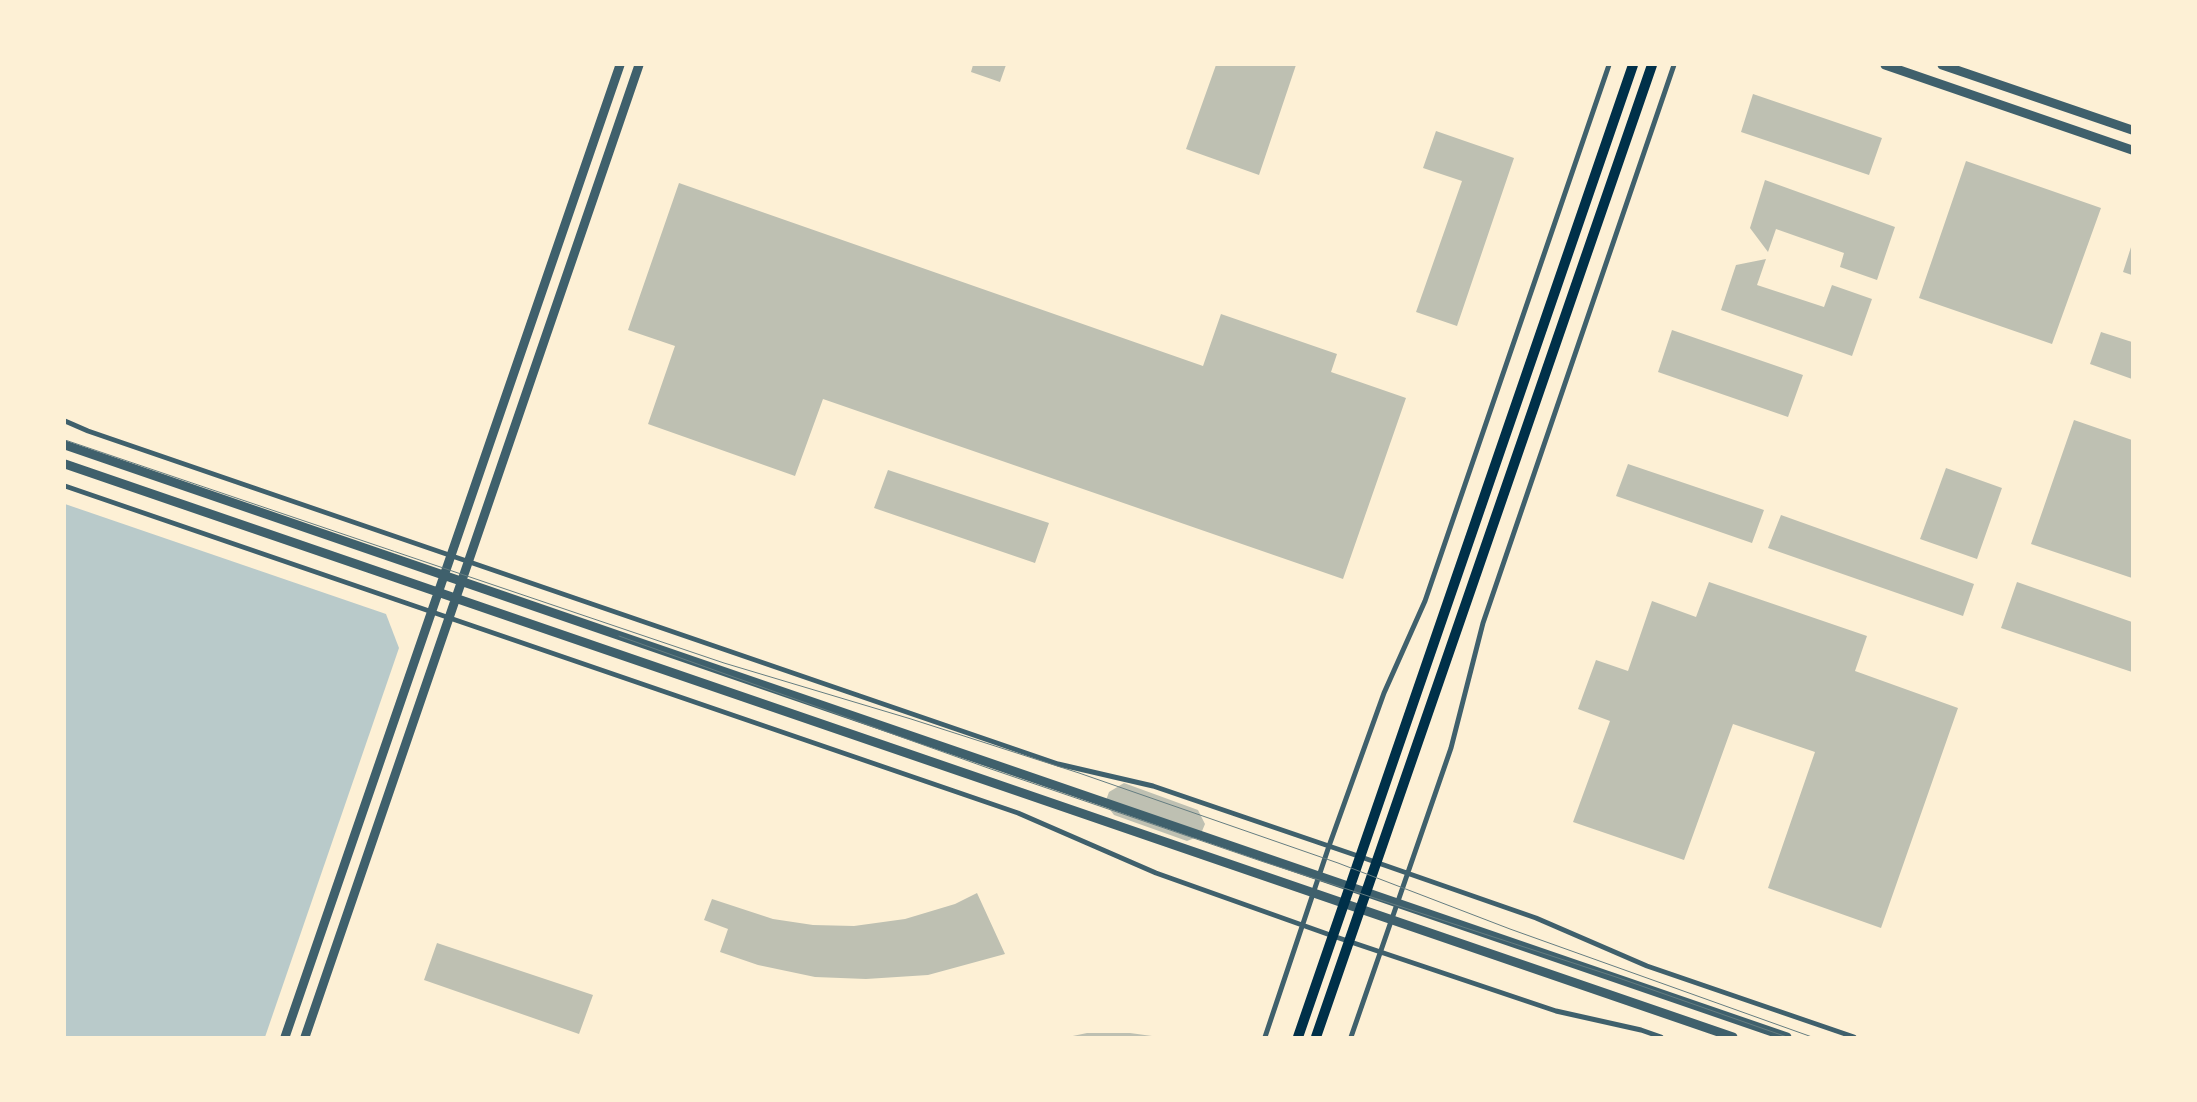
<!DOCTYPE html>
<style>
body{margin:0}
#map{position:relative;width:2197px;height:1102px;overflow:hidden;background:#fdf0d5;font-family:"DejaVu Sans",sans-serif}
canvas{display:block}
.frame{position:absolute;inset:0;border:66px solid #fdf0d5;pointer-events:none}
</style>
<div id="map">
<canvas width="2197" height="1102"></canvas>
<div class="frame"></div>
</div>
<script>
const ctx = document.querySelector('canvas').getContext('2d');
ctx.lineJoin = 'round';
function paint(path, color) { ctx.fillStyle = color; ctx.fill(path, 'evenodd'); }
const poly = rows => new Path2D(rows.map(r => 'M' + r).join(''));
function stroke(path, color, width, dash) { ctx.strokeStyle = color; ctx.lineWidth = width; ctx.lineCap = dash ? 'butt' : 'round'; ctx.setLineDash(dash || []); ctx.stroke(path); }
paint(poly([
 [65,504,386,614,399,648,265,1037,65,1037]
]), '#b9caca');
paint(poly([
 [973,65,1006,65,1000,82,971,72],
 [1216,65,1296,65,1259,175,1186,149],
 [1753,94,1882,138,1869,175,1741,132],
 [1436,131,1514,158,1457,326,1416,312,1462,181,1423,168],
 [1966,161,2101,208,2052,344,1919,298],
 [1765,180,1895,227,1877,280,1840,267,1844,253,1776,229,1768,252,1750,228],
 [679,183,1203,366,1221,314,1337,354,1331,372,1406,398,1343,579,823,399,795,476,648,424,675,346,628,330],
 [2132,244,2132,275,2123,272],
 [1766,259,1757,285,1824,307,1832,285,1872,299,1852,356,1721,310,1736,265],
 [1672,330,1803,375,1788,417,1658,372],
 [2101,332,2132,342,2132,379,2090,364],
 [2074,420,2132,440,2132,578,2031,544],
 [1628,464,1764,510,1752,543,1616,496],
 [1946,468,2002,488,1977,559,1920,539],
 [888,470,1049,523,1035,563,874,508],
 [1781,515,1974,584,1963,616,1768,548],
 [1709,582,1867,636,1855,671,1958,708,1881,928,1768,888,1815,752,1733,724,1684,860,1573,822,1610,721,1578,709,1596,660,1628,671,1652,601,1696,617],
 [2017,582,2132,622,2132,672,2001,628],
 [1124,783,1198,810,1205,824,1200,836,1187,841,1114,815,1105,803,1109,792],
 [977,893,1005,954,928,975,866,979,815,977,758,965,720,952,728,929,704,920,712,899,773,919,813,925,854,926,905,919,955,904],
 [437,943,593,995,579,1034,424,980],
 [1087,1033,1130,1033,1152,1036,1068,1037]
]), '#bec0b2');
stroke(poly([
 [65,421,88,431,1058,764,1153,786,1361,857,1536,918,1647,966,1854,1037],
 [65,486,1018,813,1156,873,1333,936,1556,1011,1641,1030,1661,1037],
 [1265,1037,1329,846,1384,693,1425,601,1609,65],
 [1351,1037,1451,748,1483,623,1674,65]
]), '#3f606c', 5);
stroke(poly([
 [1885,65,2132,150],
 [1942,65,2132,130],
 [65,445,1787,1037],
 [65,464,1733,1037],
 [285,1037,620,65],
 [305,1037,639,65]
]), '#3f606c', 9);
stroke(poly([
 [1298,1037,1633,65],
 [1316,1037,1652,65]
]), '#003049', 10);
stroke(poly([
 [65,440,724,663,911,719,1079,773,1338,863,1510,929,1812,1037],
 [619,636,988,768,1261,861,1616,977,1787,1037]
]), '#657d81', 1);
</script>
